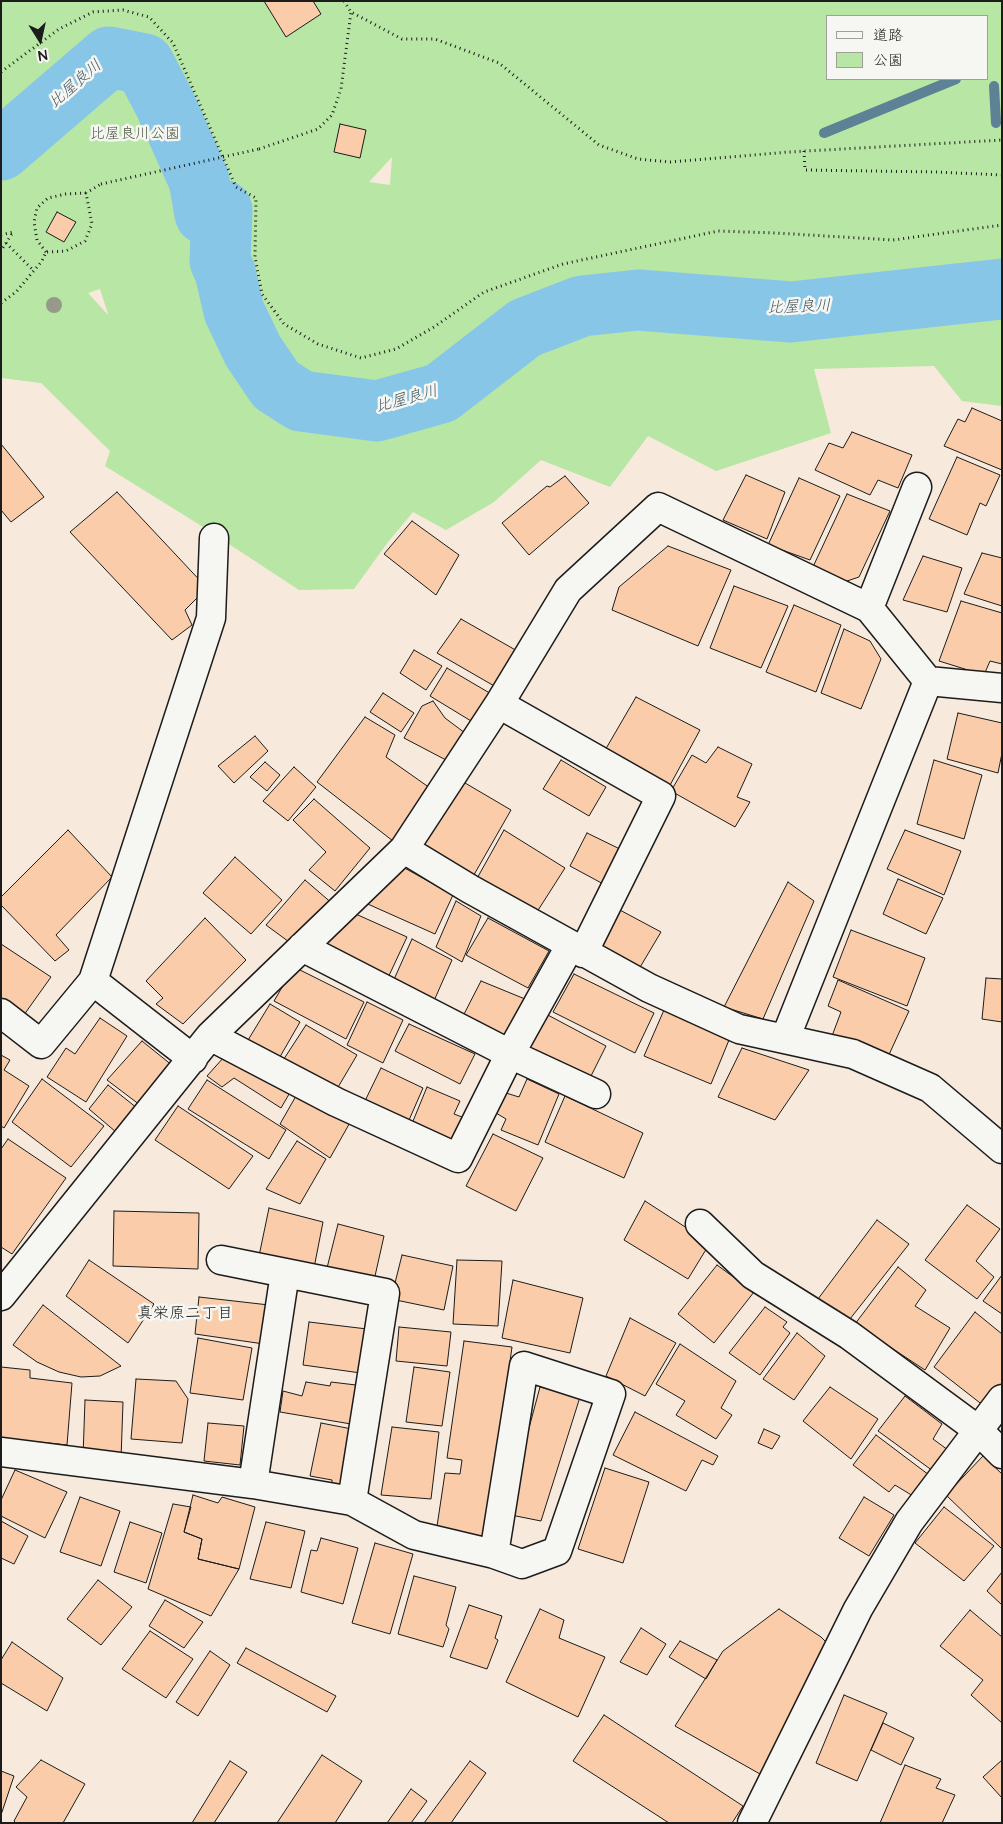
<!DOCTYPE html>
<meta charset="utf-8">
<style>
body{margin:0}
#map{position:relative;width:1003px;height:1824px;overflow:hidden;background:#f7e9dc;font-family:"Architects Daughter","Klee One",sans-serif}
canvas{display:block}
.frame{position:absolute;inset:0;border:2px solid #1c1c1c;pointer-events:none}
.legend{position:absolute;left:826px;top:15px;width:162px;height:65px;box-sizing:border-box;background:#f6f6f2;border:1px solid #9f9f9c;margin:0;padding:6px 9px;list-style:none;font-size:15px;color:#1c1c1c}
.legend li{display:flex;align-items:center;gap:10px;height:25px}
.legend b{width:25px;border:1px solid #9f9f9c}
.north{position:absolute;left:15px;top:15px;width:50px;height:50px;-webkit-text-stroke:4px #f6f6f2;paint-order:stroke;rotate:170deg;font-size:14px;font-weight:700;line-height:20px;text-align:center;color:#1c1c1c}
.north::after{content:'';display:block;margin:auto;width:18px;height:22px;background:#1c1c1c;clip-path:polygon(50% 0,100% 100%,50% 72%,0 100%)}
</style>
<div id="map">
<canvas width="1003" height="1824"></canvas>
<div class="frame"></div>
<ul class="legend">
<li><b style="height:6px;background:#f6f6f2"></b>道路</li>
<li><b style="height:14px;background:#b8e6a4"></b>公園</li>
</ul>
<div class="north">N</div>
</div>
<script>
const ctx = document.querySelector('canvas').getContext('2d');
ctx.lineJoin = 'round';
function paint(path, color) { ctx.fillStyle = color; ctx.fill(path, 'evenodd'); }
const poly = rows => new Path2D(rows.map(r => 'M' + r).join(''));
function stroke(path, color, width, dash) { ctx.strokeStyle = color; ctx.lineWidth = width; ctx.lineCap = dash ? 'butt' : 'round'; ctx.setLineDash(dash || []); ctx.stroke(path); }
function label(font, color, halo, rows, align = 'center') {
  ctx.font = font + ' "Architects Daughter","Klee One",sans-serif'; ctx.lineWidth = 5; ctx.setLineDash([]); ctx.textBaseline = 'middle'; ctx.strokeStyle = halo; ctx.fillStyle = color; for (const [text, x, y, turn = 0] of rows) {
    ctx.save(); ctx.translate(x, y); ctx.rotate((+turn || 0) * Math.PI / 180); ctx.textAlign = isNaN(turn) ? turn : align; if (halo) ctx.strokeText(text, 0, 0); ctx.fillText(text, 0, 0); ctx.restore();
  }
}
paint(poly([
 [1,1,1002,1,1002,406,962,401,934,366,814,369,831,433,716,471,648,436,610,487,541,460,494,502,446,530,413,512,388,542,354,589,299,590,200,525,105,466,110,451,41,383,1,378],
 [827,16,987,16,987,79,827,79],
 [392,157,390,185,369,182],
 [100,289,108,314,108,315,88,293]
]), '#b8e6a4');
stroke(poly([
 [994,86,996,123],
 [824,133,956,79]
]), '#5d8296', 10);
stroke(poly([
 [1,150,109,57,144,64,165,104,199,180,205,214,222,210,220,261,225,272,234,311,253,351,276,385,301,401,377,411,441,393,525,328,582,306,638,300,791,312,1002,289]
]), '#88c6e8', 61);
const building = poly([
 [264,1,313,1,321,14,286,37,264,1],
 [340,124,366,130,360,158,334,152,340,124],
 [57,212,76,222,64,242,46,232,57,212],
 [972,408,1002,421,1002,470,944,446,958,419,965,422,972,408],
 [852,432,912,455,898,488,878,480,870,495,815,470,829,443,843,448,852,432],
 [1,444,44,497,11,522,1,510,1,444],
 [957,457,1000,475,986,506,980,503,967,535,929,519,957,457],
 [746,475,785,492,767,539,723,520,746,475],
 [565,476,589,503,529,555,502,523,547,486,550,487,565,476],
 [799,478,840,496,810,560,768,545,799,478],
 [117,492,207,588,185,610,192,625,172,640,70,532,117,492],
 [847,494,890,511,859,577,844,582,812,569,847,494],
 [412,521,459,555,436,595,384,554,412,521],
 [668,546,731,570,698,646,612,610,619,587,668,546],
 [982,553,1002,558,1002,606,964,594,982,553],
 [923,556,962,568,947,612,903,600,923,556],
 [734,586,788,606,761,668,710,648,734,586],
 [961,601,1002,613,1002,664,990,661,984,675,939,661,961,601],
 [794,605,841,625,816,692,766,672,794,605],
 [461,619,519,652,496,687,437,653,461,619],
 [844,629,870,641,881,659,861,709,821,693,844,629],
 [414,650,442,666,426,690,400,673,414,650],
 [447,668,493,695,476,724,430,696,447,668],
 [383,693,414,713,401,732,370,712,383,693],
 [636,697,700,730,669,787,604,752,636,697],
 [433,701,445,718,465,733,446,760,404,738,422,706,433,701],
 [958,713,1002,723,1002,753,998,773,947,759,958,713],
 [365,717,395,735,386,757,430,788,393,841,317,782,365,717],
 [255,736,268,751,234,783,218,766,255,736],
 [718,747,752,764,737,797,750,802,735,827,671,791,692,755,706,763,718,747],
 [561,760,606,787,589,816,543,789,561,760],
 [934,760,982,775,964,839,917,824,934,760],
 [265,762,280,775,267,791,250,777,265,762],
 [294,767,316,787,288,821,263,801,294,767],
 [460,780,511,810,471,880,413,848,460,780],
 [314,799,370,848,335,891,309,870,326,852,293,820,314,799],
 [68,830,112,877,56,935,69,950,55,961,1,905,1,897,68,830],
 [504,830,565,868,535,915,475,882,504,830],
 [905,830,961,851,944,895,887,869,905,830],
 [587,833,626,852,607,886,570,866,587,833],
 [235,857,282,900,251,934,203,893,235,857],
 [401,866,453,895,435,934,361,901,401,866],
 [898,879,943,898,926,934,883,914,898,879],
 [305,880,334,905,296,947,266,925,305,880],
 [788,882,814,901,763,1019,724,1007,788,882],
 [456,901,481,916,462,962,436,947,456,901],
 [618,909,661,932,639,969,599,947,618,909],
 [349,911,407,937,386,982,322,948,349,911],
 [205,918,246,960,183,1024,156,1004,163,998,146,981,205,918],
 [488,918,549,951,528,988,466,955,488,918],
 [851,930,925,958,907,1006,833,977,851,930],
 [412,939,452,960,433,1003,392,984,412,939],
 [1,944,51,977,21,1019,1,1006,1,944],
 [294,967,364,1002,346,1039,274,1001,294,967],
 [574,974,654,1013,635,1053,553,1012,574,974],
 [986,978,1002,979,1002,1022,982,1019,986,978],
 [838,980,909,1011,887,1059,832,1036,841,1012,828,1006,838,980],
 [481,981,525,999,503,1040,462,1018,481,981],
 [367,1002,403,1020,383,1063,347,1045,367,1002],
 [270,1004,300,1022,277,1062,245,1045,270,1004],
 [664,1010,729,1040,711,1084,644,1056,664,1010],
 [546,1014,606,1046,589,1080,527,1052,546,1014],
 [100,1018,127,1036,86,1102,47,1077,66,1048,75,1054,100,1018],
 [409,1024,475,1054,460,1084,395,1051,409,1024],
 [306,1025,357,1055,334,1094,280,1065,306,1025],
 [142,1041,173,1066,140,1105,107,1080,142,1041],
 [742,1048,809,1070,775,1120,718,1097,742,1048],
 [1,1055,10,1060,4,1070,29,1086,4,1128,1,1126,1,1055],
 [224,1057,292,1089,281,1108,234,1078,222,1087,207,1076,224,1057],
 [381,1068,423,1088,406,1127,363,1105,381,1068],
 [42,1079,104,1126,71,1167,12,1122,42,1079],
 [527,1079,559,1094,538,1145,501,1130,506,1119,496,1113,506,1093,519,1097,527,1079],
 [207,1080,286,1130,269,1159,188,1109,207,1080],
 [108,1085,137,1108,116,1132,89,1109,108,1085],
 [427,1087,460,1101,454,1114,462,1117,450,1145,411,1126,427,1087],
 [300,1089,352,1119,330,1158,280,1124,300,1089],
 [565,1096,643,1133,624,1178,545,1142,565,1096],
 [178,1106,253,1156,229,1189,155,1140,178,1106],
 [493,1134,543,1158,516,1211,466,1186,493,1134],
 [8,1139,66,1178,12,1254,1,1247,1,1149,8,1139],
 [297,1141,326,1159,300,1204,266,1189,297,1141],
 [645,1201,710,1243,688,1279,624,1240,645,1201],
 [967,1205,1000,1229,976,1261,994,1277,977,1299,925,1260,967,1205],
 [269,1208,323,1222,314,1268,259,1256,269,1208],
 [114,1211,199,1213,198,1269,113,1266,114,1211],
 [877,1220,909,1244,846,1324,815,1303,877,1220],
 [338,1224,384,1236,373,1285,325,1276,338,1224],
 [402,1255,453,1266,444,1310,391,1299,402,1255],
 [89,1260,154,1304,128,1343,66,1296,89,1260],
 [457,1260,502,1261,498,1326,453,1324,457,1260],
 [717,1265,754,1292,714,1343,678,1314,717,1265],
 [898,1267,926,1290,915,1306,950,1328,925,1370,855,1324,898,1267],
 [1002,1275,1002,1314,983,1301,1002,1275],
 [513,1280,583,1298,570,1353,502,1338,513,1280],
 [199,1297,269,1305,264,1344,195,1334,199,1297],
 [43,1305,121,1366,100,1376,81,1377,59,1372,37,1362,13,1345,43,1305],
 [765,1307,787,1322,783,1327,790,1333,760,1375,729,1353,765,1307],
 [975,1312,1002,1334,1002,1383,984,1406,934,1367,975,1312],
 [630,1318,676,1343,645,1396,606,1376,630,1318],
 [309,1322,367,1329,361,1373,303,1365,309,1322],
 [399,1327,451,1332,447,1366,396,1361,399,1327],
 [797,1333,825,1356,794,1400,763,1379,797,1333],
 [198,1338,252,1348,243,1400,190,1393,198,1338],
 [464,1341,512,1347,485,1538,436,1533,445,1473,460,1474,462,1460,447,1458,464,1341],
 [680,1344,736,1381,721,1408,732,1415,716,1439,676,1415,685,1401,656,1384,680,1344],
 [1,1367,30,1370,30,1378,72,1383,67,1445,1,1438,1,1367],
 [414,1367,450,1372,442,1426,406,1422,414,1367],
 [136,1379,176,1381,188,1399,182,1443,131,1439,136,1379],
 [306,1382,330,1386,331,1382,356,1385,357,1425,280,1412,283,1391,302,1396,306,1382],
 [540,1387,580,1397,541,1521,506,1514,540,1387],
 [830,1387,878,1419,851,1459,803,1421,830,1387],
 [905,1396,942,1424,933,1439,948,1450,933,1471,878,1431,905,1396],
 [85,1400,123,1402,121,1459,83,1457,85,1400],
 [635,1412,718,1456,713,1465,702,1460,686,1491,613,1455,635,1412],
 [208,1423,244,1426,240,1465,204,1461,208,1423],
 [321,1423,357,1430,346,1486,332,1484,332,1480,310,1476,321,1423],
 [392,1427,439,1432,431,1499,381,1495,392,1427],
 [764,1429,780,1436,772,1449,758,1443,764,1429],
 [876,1435,929,1475,913,1496,895,1485,889,1492,853,1465,876,1435],
 [983,1456,1002,1474,1002,1549,946,1495,983,1456],
 [605,1468,649,1482,623,1563,578,1549,605,1468],
 [15,1470,67,1492,45,1538,1,1516,1,1500,15,1470],
 [193,1495,218,1503,222,1497,255,1507,239,1569,198,1559,202,1539,184,1532,193,1495],
 [80,1497,120,1511,101,1566,60,1552,80,1497],
 [864,1497,894,1515,869,1556,839,1538,864,1497],
 [173,1504,191,1507,184,1532,202,1539,198,1559,239,1569,211,1616,148,1589,173,1504],
 [944,1507,994,1546,964,1581,915,1543,944,1507],
 [1,1521,28,1536,14,1564,1,1558,1,1521],
 [130,1522,162,1533,146,1583,114,1572,130,1522],
 [266,1522,305,1531,291,1588,250,1579,266,1522],
 [321,1538,358,1548,343,1604,301,1592,311,1550,317,1551,321,1538],
 [375,1543,413,1554,390,1634,352,1623,375,1543],
 [1002,1572,1002,1605,987,1591,1002,1572],
 [414,1576,456,1587,446,1625,449,1629,443,1647,398,1634,414,1576],
 [98,1580,132,1607,101,1645,67,1619,98,1580],
 [165,1600,203,1622,184,1648,149,1626,165,1600],
 [469,1605,502,1616,495,1638,498,1640,487,1669,450,1657,469,1605],
 [540,1609,564,1620,559,1638,605,1657,578,1717,506,1682,540,1609],
 [779,1609,821,1637,833,1649,760,1774,675,1726,723,1651,779,1609],
 [970,1610,1002,1637,1002,1723,971,1695,983,1680,940,1646,970,1610],
 [641,1628,666,1644,647,1675,620,1662,641,1628],
 [150,1631,193,1659,166,1698,122,1669,150,1631],
 [680,1641,717,1660,706,1679,669,1657,680,1641],
 [12,1642,63,1678,47,1711,1,1683,1,1660,12,1642],
 [246,1648,336,1696,327,1712,237,1663,246,1648],
 [210,1651,230,1665,198,1716,176,1702,210,1651],
 [844,1695,887,1713,857,1781,816,1763,844,1695],
 [604,1715,743,1806,732,1823,669,1823,573,1761,604,1715],
 [883,1723,914,1738,901,1765,871,1750,883,1723],
 [322,1755,362,1781,335,1823,277,1823,322,1755],
 [41,1760,85,1784,63,1823,16,1823,14,1821,27,1797,16,1787,41,1760],
 [1002,1760,1002,1798,983,1777,1002,1760],
 [230,1761,247,1772,214,1823,192,1823,230,1761],
 [470,1761,486,1773,451,1823,424,1823,470,1761],
 [905,1765,941,1779,936,1788,955,1795,942,1823,880,1823,905,1765],
 [1,1771,14,1776,1,1815,1,1771],
 [411,1789,427,1801,411,1823,387,1823,411,1789]
]);
paint(building, '#facca9');
stroke(building, '#1c1c1c', 1);
const minor = poly([
 [869,608,917,487],
 [499,704,568,590,658,507,869,608,928,681],
 [404,849,499,704,661,796,583,953],
 [302,947,510,1054,596,1094],
 [93,981,193,1059],
 [1,1013,41,1044,93,981,211,618,214,538],
 [210,1036,336,1102,458,1158,510,1054,570,946],
 [785,1039,928,681,1002,688],
 [700,1224,753,1275,849,1335,978,1430,1002,1454],
 [221,1260,385,1293,352,1501],
 [1,1296,210,1036,404,849,470,889,649,988,739,1029,853,1054,930,1088,1002,1149],
 [1,1452,253,1484,352,1501,414,1535,494,1554,522,1564,557,1551,611,1394,524,1366,494,1554],
 [253,1484,285,1273],
 [752,1823,858,1609,909,1522,1002,1399]
]);
stroke(minor, '#1c1c1c', 31);
stroke(poly([
 [344,1,351,12,402,39,435,39,499,63,599,145,638,159,670,162,789,152,1002,140],
 [1,72,59,29,93,12,123,10,149,17,173,43,236,187,256,198,255,257,262,294,284,324,318,344,361,358,396,349,434,327,484,292,563,264,718,231,776,233,893,240,1002,225],
 [259,149,318,129,332,115,341,89,351,12],
 [804,151,805,170,936,172,1002,175],
 [1,235,13,232,1,251],
 [6,243,33,270],
 [46,252,37,240,34,222,37,208,48,198,66,194,86,193],
 [1,303,16,292,42,261,46,252,66,251,85,241,92,224,86,193,101,184]
]), '#1c1c1c', 3, [1, 4]);
stroke(minor, '#f6f6f2', 28);
stroke(poly([
 [101,184,259,149]
]), '#1c1c1c', 3, [1, 4]);
ctx.fillStyle = '#989a89';
for (const [x, y] of [
 [54,305]
]) { ctx.beginPath(); ctx.arc(x, y, 8, 0, 2 * Math.PI); ctx.fill(); }
label('15px', '#4b5945', '#f6f6f2', [
 ["比屋良川公園",135,135]
]);
label('italic 16px', '#425863', '#f6f6f2', [
 ["比屋良川",76,85,-41],
 ["比屋良川",799,308,-2],
 ["比屋良川",407,400,-15]
]);
label('16px', '#1c1c1c', '#f6f6f2', [
 ["真栄原二丁目",185,1315]
]);
</script>
